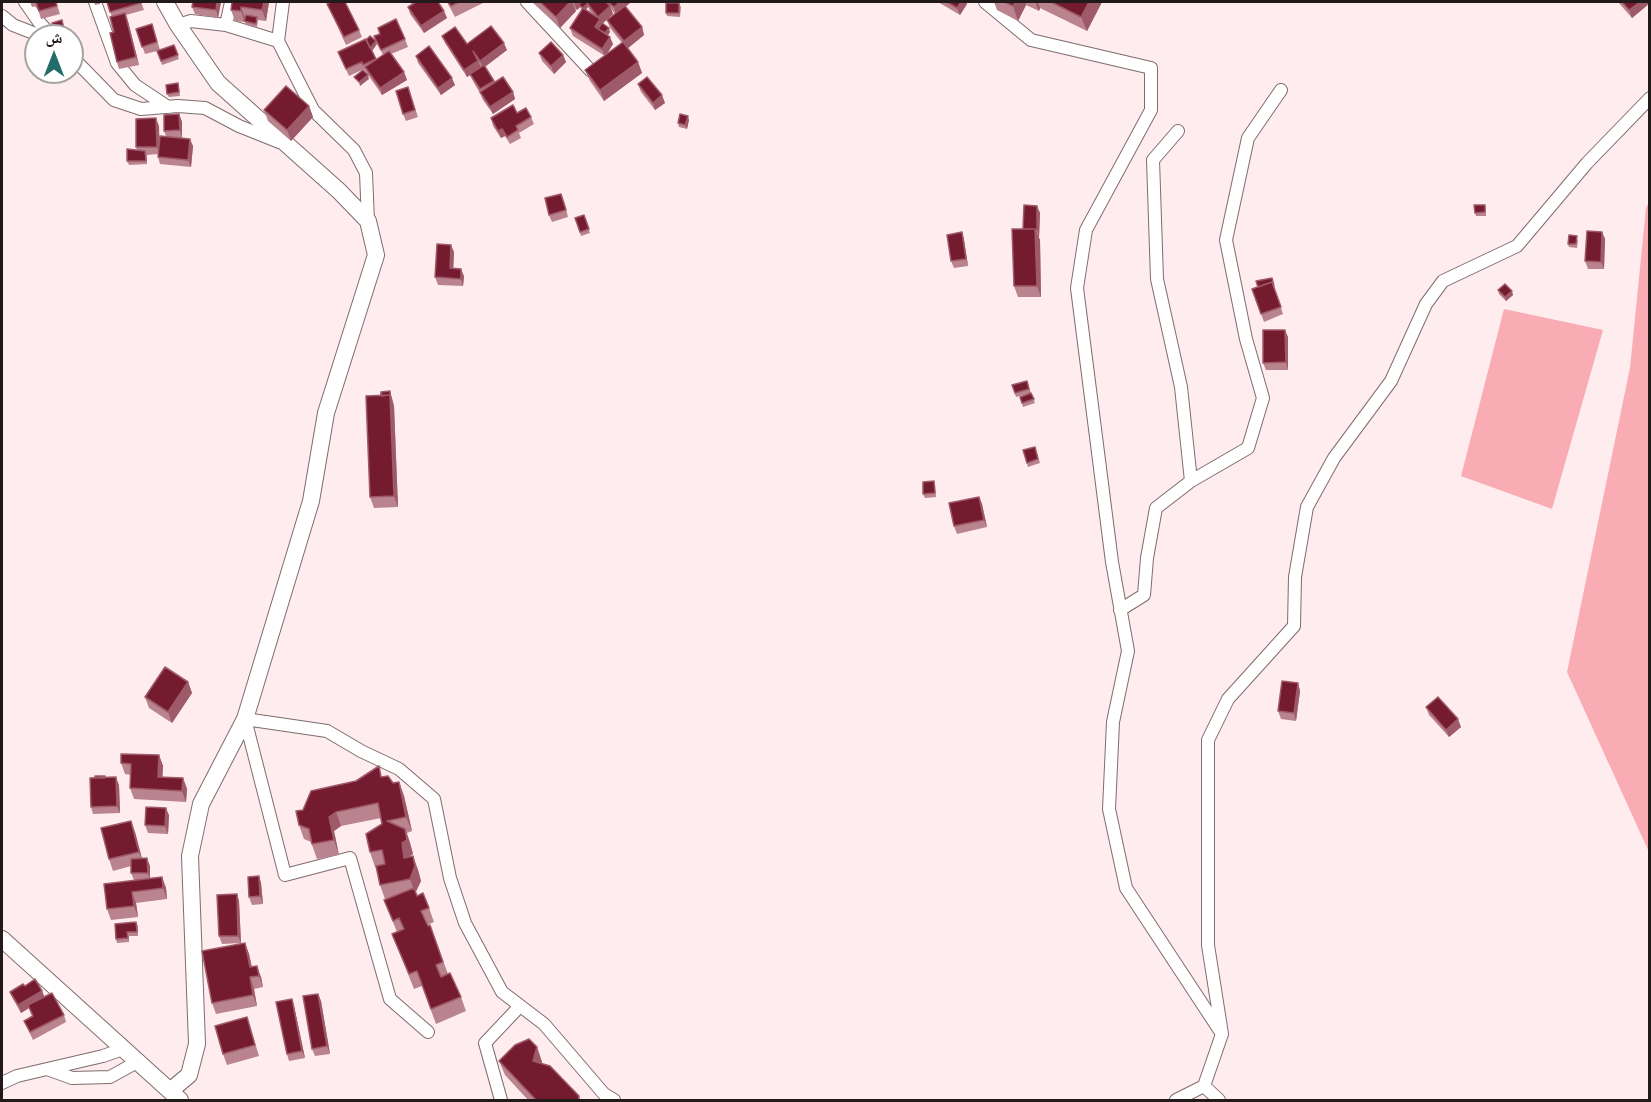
<!DOCTYPE html>
<meta charset="utf-8">
<style>
body{margin:0}
#map{position:relative;width:1651px;height:1102px;overflow:hidden;background:#feecee;font-family:Bitter,"Noto Naskh Arabic",serif}
canvas{display:block}
.frame{position:absolute;inset:0;border:3px solid #21191a;pointer-events:none}
.north{position:absolute;left:24px;top:24px;width:60px;height:60px;box-sizing:border-box;background:#fff;border:2px solid #a6a3a3;border-radius:50%;rotate:0deg;font-size:16px;font-weight:700;line-height:24px;text-align:center;color:#21191a}
.north::after{content:'';display:block;margin:auto;width:21px;height:27px;background:#226d6b;clip-path:polygon(50% 0,100% 100%,50% 72%,0 100%)}
</style>
<div id="map">
<canvas width="1651" height="1102"></canvas>
<div class="frame"></div>
<div class="north">ش</div>
</div>
<script>
const ctx = document.querySelector('canvas').getContext('2d');
ctx.lineJoin = 'round';
function paint(path, color) { ctx.fillStyle = color; ctx.fill(path, 'evenodd'); }
const poly = rows => new Path2D(rows.map(r => 'M' + r).join(''));
function stroke(path, color, width, dash) { ctx.strokeStyle = color; ctx.lineWidth = width; ctx.lineCap = dash ? 'butt' : 'round'; ctx.setLineDash(dash || []); ctx.stroke(path); }
paint(poly([
 [1649,202,1649,852,1567,672,1630,368,1646,208],
 [1504,309,1603,330,1552,509,1461,476]
]), '#faacb5');
const street = poly([
 [25,2,39,22,52,36],
 [95,2,117,63,135,85,168,107],
 [283,2,278,41,313,110,354,150,366,173,368,221],
 [527,2,591,71],
 [985,2,1031,40,1151,68,1151,110,1086,230,1077,288,1112,562,1128,651,1113,722,1109,809,1126,888,1222,1034],
 [2,16,13,25,41,36],
 [178,25,191,21,226,25,278,41],
 [226,25,231,2],
 [72,57,114,100,141,109,178,106,205,108,239,126,279,142],
 [1178,131,1153,160,1157,279,1181,387,1191,481],
 [1120,610,1144,595,1147,558,1156,508,1191,481,1248,448,1263,398,1246,339,1226,240,1248,138,1281,90],
 [428,1032,390,999,350,858,285,875,245,719,327,731,361,751,399,769,434,799,450,878,465,923,502,992,544,1024,604,1094,614,1100],
 [47,1069,72,1078,110,1077,137,1062],
 [2,1083,17,1076,103,1056,123,1049],
 [1204,1086,1219,1100],
 [501,1100,485,1043,520,1006],
 [1176,1100,1204,1086,1222,1034,1208,945,1208,740,1228,699,1294,626,1295,577,1307,507,1334,458,1391,381,1426,304,1443,281,1517,246,1587,163,1650,98]
]);
const secondary = poly([
 [165,2,178,25,218,83,339,191,368,221,376,255,326,413,311,501,245,719,201,804,190,856,197,1044,189,1075,170,1091],
 [2,939,180,1100]
]);
stroke(street, '#7f6c6e', 14);
stroke(secondary, '#7f6c6e', 18);
stroke(street, '#fff', 12);
stroke(secondary, '#fff', 16);
paint(poly([
 [30,2,56,2,60,14,41,19,37,6,32,7],
 [94,2,100,2,100,4,95,5],
 [107,2,141,2,144,10,126,15,139,65,119,69,117,62,112,17],
 [193,2,221,2,218,18,195,14,192,7],
 [269,2,266,21,258,20,257,27,246,25,245,22,235,21,231,10],
 [410,2,438,2,447,18,424,33,410,14,408,7,412,4],
 [447,2,485,2,455,17],
 [532,2,631,2,625,7,642,27,644,35,628,48,638,62,642,73,604,101,590,81,585,70,605,56,573,36,570,28,582,10,580,7,577,10,575,9,576,11,560,28],
 [588,7,590,11,593,14,586,10],
 [611,9,615,14,607,20,610,28,622,43,606,55,613,44,608,35,610,32,602,24,613,14],
 [938,2,966,2,967,4,960,15],
 [994,2,1102,2,1087,31,1040,8,1039,11,1026,5,1018,21,997,10],
 [1618,2,1650,2,1650,3,1632,18],
 [679,3,681,7,680,17,667,16,666,13],
 [327,4,359,30,362,37,346,45],
 [62,20,66,33,56,36,52,23],
 [152,24,160,50,174,45,179,59,162,65,157,51,145,54,136,29],
 [378,28,405,39,408,47,391,54,404,72,407,80,382,95,364,69,349,76,338,52,377,44,372,51,376,60,383,55,374,36,380,34],
 [442,36,467,44,507,50,485,67,495,83,513,92,515,99,493,114,483,100,481,95,473,81,470,75,467,77,445,43],
 [539,53,563,55,566,62,554,74,542,61],
 [416,56,455,85,441,95,418,63],
 [638,84,665,103,655,110,641,92],
 [179,87,180,96,169,97,167,94],
 [408,87,418,117,406,121,403,114],
 [309,106,313,117,291,141,268,121,264,110],
 [517,113,531,117,534,124,519,133,521,138,510,144,505,136,501,138,493,126,491,118],
 [179,114,182,122,182,138,179,138,193,146,191,167,160,164,158,157,158,154,147,155,147,164,129,165,127,161,137,150,136,147,159,126,159,141,166,136,164,131],
 [689,120,687,129,679,127,678,123],
 [564,201,568,217,552,222,549,215],
 [1037,206,1040,213,1039,238,1040,240,1041,297,1018,297,1014,286,1023,229],
 [1486,208,1486,216,1476,216,1475,213],
 [584,215,590,233,581,236,575,218],
 [962,232,964,240,968,266,954,268,951,261],
 [1602,232,1605,239,1604,269,1588,269,1585,261],
 [1578,240,1577,248,1569,247,1568,244],
 [454,252,453,268,464,276,463,286,438,285,435,277],
 [1272,278,1275,290,1283,314,1264,322,1252,289,1258,287],
 [1498,290,1513,295,1506,301,1499,294],
 [1288,337,1288,370,1266,370,1263,363],
 [1027,381,1031,393,1016,397,1012,385],
 [390,391,394,406,398,507,374,508,370,497,381,396],
 [1031,393,1035,403,1023,407,1020,397],
 [1035,447,1040,463,1028,467,1023,450],
 [935,485,936,497,925,498,923,494],
 [979,497,982,504,987,527,957,534,954,526],
 [188,682,192,693,172,723,149,708,145,697],
 [1298,683,1300,691,1296,721,1281,719,1278,711],
 [1426,707,1461,727,1449,737,1429,715],
 [159,755,163,766,162,777,183,778,187,789,186,802,134,799,130,788,131,775,125,774,121,763],
 [383,777,393,783,399,782,404,796,412,831,407,833,410,843,413,854,409,856,413,856,418,870,421,881,416,892,417,896,429,908,434,922,427,925,428,926,430,925,448,974,461,997,466,1011,436,1024,422,986,414,989,392,934,397,932,384,900,385,899,380,885,376,867,375,867,370,852,382,824,381,818,341,826,334,831,339,855,317,859,311,842,304,839,299,825,303,810],
 [106,778,119,785,120,813,93,814,91,807],
 [169,815,168,834,148,833,145,825],
 [135,832,142,858,150,866,150,878,162,877,166,888,167,899,136,903,138,917,111,920,107,909,134,880,131,873,131,866,113,871,109,859],
 [259,876,261,883,263,904,252,905,249,897],
 [237,894,239,901,241,943,222,944,219,936],
 [136,922,138,926,138,936,129,936,129,942,117,943,116,939],
 [245,943,249,954,252,967,261,977,263,987,254,989,257,1006,216,1014,212,1003],
 [25,986,42,991,44,997,64,1015,66,1022,33,1040,24,1021,32,1016,29,1008,21,1013,13,999,10,992],
 [318,994,321,1001,330,1054,315,1056,312,1049],
 [292,999,294,1006,305,1058,289,1061,287,1054],
 [247,1017,259,1056,227,1065,223,1054],
 [537,1047,542,1062,542,1064,579,1096,581,1101,529,1101,505,1075,499,1061]
]), '#ba848f');
paint(poly([
 [217,2,221,2,218,18,216,10],
 [264,2,269,2,266,21,262,10],
 [570,2,572,2,576,11,560,28,556,17],
 [576,2,585,2,579,5,580,7,577,10,574,3],
 [620,2,631,2,616,15,614,7],
 [961,2,966,2,967,4,960,15,957,8],
 [1015,2,1025,2,1026,5,1018,21,1013,6],
 [1035,2,1038,2,1040,8,1039,11],
 [1089,2,1102,2,1087,31,1081,17],
 [1640,2,1650,2,1650,3,1632,18,1629,10],
 [587,3,588,7,584,12,583,8],
 [610,6,613,14,602,24,600,31,595,27,600,20,598,17],
 [241,7,245,18,245,22,241,11],
 [444,11,447,18,424,33,421,26],
 [125,13,128,21,139,65,136,57],
 [642,27,644,35,627,49,624,41],
 [609,28,610,32,606,38,605,34],
 [610,37,613,44,605,57,602,49],
 [376,41,377,44,371,52,370,48],
 [504,43,507,50,483,68,480,61],
 [563,55,566,62,554,74,551,66],
 [478,61,481,68,467,77,464,70],
 [638,62,642,73,604,101,600,90],
 [404,72,407,80,382,95,380,88],
 [368,75,369,79,360,86,359,82],
 [452,78,455,85,441,95,438,88],
 [513,92,515,99,493,114,490,107],
 [662,95,665,103,655,110,653,103],
 [309,106,313,117,291,141,287,130],
 [179,114,182,122,182,138,180,130],
 [688,116,689,120,687,129,685,125],
 [156,118,159,126,160,154,157,147],
 [502,129,505,136,501,138,498,131],
 [190,139,193,146,191,167,188,160],
 [1037,206,1040,213,1039,238,1037,230],
 [1035,229,1040,240,1041,297,1037,286],
 [962,232,964,240,968,266,966,259],
 [1602,232,1605,239,1604,269,1601,262],
 [451,245,454,252,453,276,450,268],
 [461,269,464,276,463,286,461,279],
 [1512,291,1513,295,1506,301,1505,297],
 [1285,330,1288,337,1288,370,1286,362],
 [390,391,394,406,398,507,394,496],
 [979,497,982,504,987,527,984,520],
 [188,682,192,693,172,723,168,712],
 [1298,683,1300,691,1296,721,1294,713],
 [1458,719,1461,727,1449,737,1446,730],
 [159,755,163,766,162,788,158,777],
 [116,777,119,785,120,813,117,806],
 [183,778,187,789,186,802,182,791],
 [399,782,404,796,412,831,406,817],
 [166,808,169,815,168,834,165,826],
 [336,812,341,826,334,831,339,855,334,840,329,817],
 [131,821,135,832,143,863,139,852],
 [405,829,410,843,413,854,407,858,404,858,402,843],
 [413,856,418,870,421,881,415,893,410,879],
 [147,858,150,866,150,880,148,873],
 [259,876,261,883,263,904,260,896],
 [162,877,166,888,167,899,163,888],
 [132,892,136,903,138,917,134,906],
 [237,894,239,901,241,943,238,936],
 [245,943,249,954,254,978,250,967],
 [257,966,261,977,263,987,259,976],
 [250,977,254,989,257,1006,253,995],
 [42,991,45,998,21,1013,18,1005],
 [318,994,321,1001,330,1054,327,1046],
 [292,999,294,1006,305,1058,302,1051],
 [537,1047,542,1062,538,1076,533,1061]
]), '#9e5a69');
const building = poly([
 [36,2,56,2,57,6,39,11,36,2],
 [107,2,141,2,141,3,110,12,107,2],
 [193,2,217,2,216,10,192,7,193,2],
 [232,2,264,2,262,10,241,7,241,11,231,10,232,2],
 [331,2,345,2,359,30,344,37,327,4,331,2],
 [416,2,438,2,444,11,421,26,408,7,416,2],
 [448,2,459,2,451,6,448,2],
 [540,2,570,2,556,17,540,2],
 [581,2,589,2,583,8,579,5,581,2],
 [589,2,606,2,610,6,598,17,587,3,589,2],
 [608,2,620,2,614,7,608,2],
 [947,2,961,2,957,8,947,2],
 [1004,2,1015,2,1013,6,1004,2],
 [1051,2,1089,2,1081,17,1051,2],
 [1622,2,1640,2,1629,10,1622,2],
 [666,3,679,3,679,13,666,13,666,3],
 [625,6,642,27,624,41,607,20,625,6],
 [583,8,600,19,595,27,610,37,602,49,570,28,583,8],
 [125,13,136,57,117,62,110,33,114,32,110,17,125,13],
 [246,15,257,17,256,24,244,21,246,15],
 [396,19,405,39,381,50,374,36,380,34,378,28,396,19],
 [62,20,64,30,55,32,52,23,62,20],
 [602,23,609,28,605,33,598,29,602,23],
 [152,24,157,42,142,47,136,29,152,24],
 [491,26,504,43,480,61,473,51,478,61,464,70,442,36,455,27,467,44,491,26],
 [370,36,376,41,370,48,366,40,370,36],
 [366,39,376,59,363,65,362,62,346,69,338,52,366,39],
 [551,42,563,55,551,66,539,53,551,42],
 [623,42,638,62,600,90,585,70,623,42],
 [174,45,178,55,161,61,157,51,174,45],
 [429,46,452,78,438,88,416,56,429,46],
 [389,51,404,72,380,88,365,67,389,51],
 [484,65,494,81,480,89,470,74,484,65],
 [363,70,368,75,359,82,354,77,363,70],
 [503,77,513,92,490,107,480,92,503,77],
 [647,77,662,95,653,103,638,84,647,77],
 [178,83,179,92,167,94,166,85,178,83],
 [286,86,309,106,287,130,264,110,286,86],
 [408,87,415,110,403,114,396,91,408,87],
 [513,105,517,113,526,108,531,117,516,126,518,130,507,137,502,129,498,131,491,118,513,105],
 [179,114,180,130,164,131,164,115,179,114],
 [680,114,688,116,685,125,678,123,680,114],
 [156,118,157,147,136,147,136,119,156,118],
 [160,136,190,139,188,160,158,157,160,136],
 [127,149,145,151,146,161,127,161,127,149],
 [561,194,566,210,549,215,545,198,561,194],
 [1024,205,1037,206,1037,230,1035,230,1035,229,1023,229,1024,205],
 [1474,205,1485,205,1485,212,1475,213,1474,205],
 [584,215,589,229,580,232,575,218,584,215],
 [1012,229,1035,229,1037,286,1014,286,1012,229],
 [1587,231,1602,232,1601,262,1585,261,1587,231],
 [962,232,966,259,951,261,947,235,962,232],
 [1569,235,1577,236,1576,244,1568,244,1569,235],
 [437,244,451,245,450,268,461,269,461,279,435,277,437,244],
 [1272,278,1274,286,1272,282,1258,287,1256,281,1272,278],
 [1272,282,1281,307,1261,314,1252,289,1272,282],
 [1505,284,1512,291,1505,297,1498,290,1505,284],
 [1263,330,1285,330,1286,362,1263,363,1263,330],
 [1027,381,1029,389,1015,393,1012,385,1027,381],
 [390,391,390,398,390,395,381,396,381,392,390,391],
 [1031,393,1034,399,1022,403,1020,397,1031,393],
 [390,395,394,496,370,497,366,396,390,395],
 [1035,447,1038,459,1027,463,1023,450,1035,447],
 [934,481,935,493,923,494,923,482,934,481],
 [979,497,984,520,954,526,949,503,979,497],
 [165,667,188,682,168,712,145,697,165,667],
 [1282,681,1298,683,1294,713,1278,711,1282,681],
 [1438,697,1458,719,1446,730,1426,707,1438,697],
 [121,754,159,755,158,777,183,778,182,791,130,788,131,764,121,763,121,754],
 [379,766,381,777,388,776,393,783,399,782,406,817,387,821,405,829,407,840,402,843,404,858,413,856,415,866,410,879,380,885,376,866,385,864,382,850,370,852,366,834,382,824,378,803,336,812,329,817,334,840,312,844,309,829,299,825,296,811,303,810,311,791,356,781,379,766],
 [95,776,105,776,105,778,95,778,95,776],
 [116,777,117,806,91,807,90,778,116,777],
 [146,807,166,808,165,826,145,825,146,807],
 [131,821,139,852,109,859,101,828,131,821],
 [147,858,148,873,131,873,131,859,147,858],
 [259,876,260,896,249,897,248,877,259,876],
 [162,877,163,888,132,892,134,906,107,909,104,884,162,877],
 [414,888,417,896,423,893,429,908,421,911,428,926,430,925,443,962,436,965,441,977,450,973,461,997,431,1009,417,971,409,974,392,934,404,929,399,918,393,921,384,900,414,888],
 [237,894,238,936,219,936,217,895,237,894],
 [136,922,137,932,127,932,128,938,116,939,115,924,136,922],
 [245,943,250,967,257,966,259,976,250,977,253,995,212,1003,202,951,245,943],
 [35,979,42,991,18,1005,10,992,23,984,25,986,35,979],
 [52,993,64,1015,30,1032,24,1021,33,1016,28,1005,52,993],
 [318,994,327,1046,312,1049,303,996,318,994],
 [292,999,302,1051,287,1054,276,1002,292,999],
 [247,1017,255,1045,223,1054,215,1026,247,1017],
 [529,1039,537,1047,533,1061,550,1066,579,1096,578,1101,537,1101,499,1061,515,1045,529,1039]
]);
paint(building, '#751b30');
stroke(building, '#9e5a69', 1.5);
</script>
